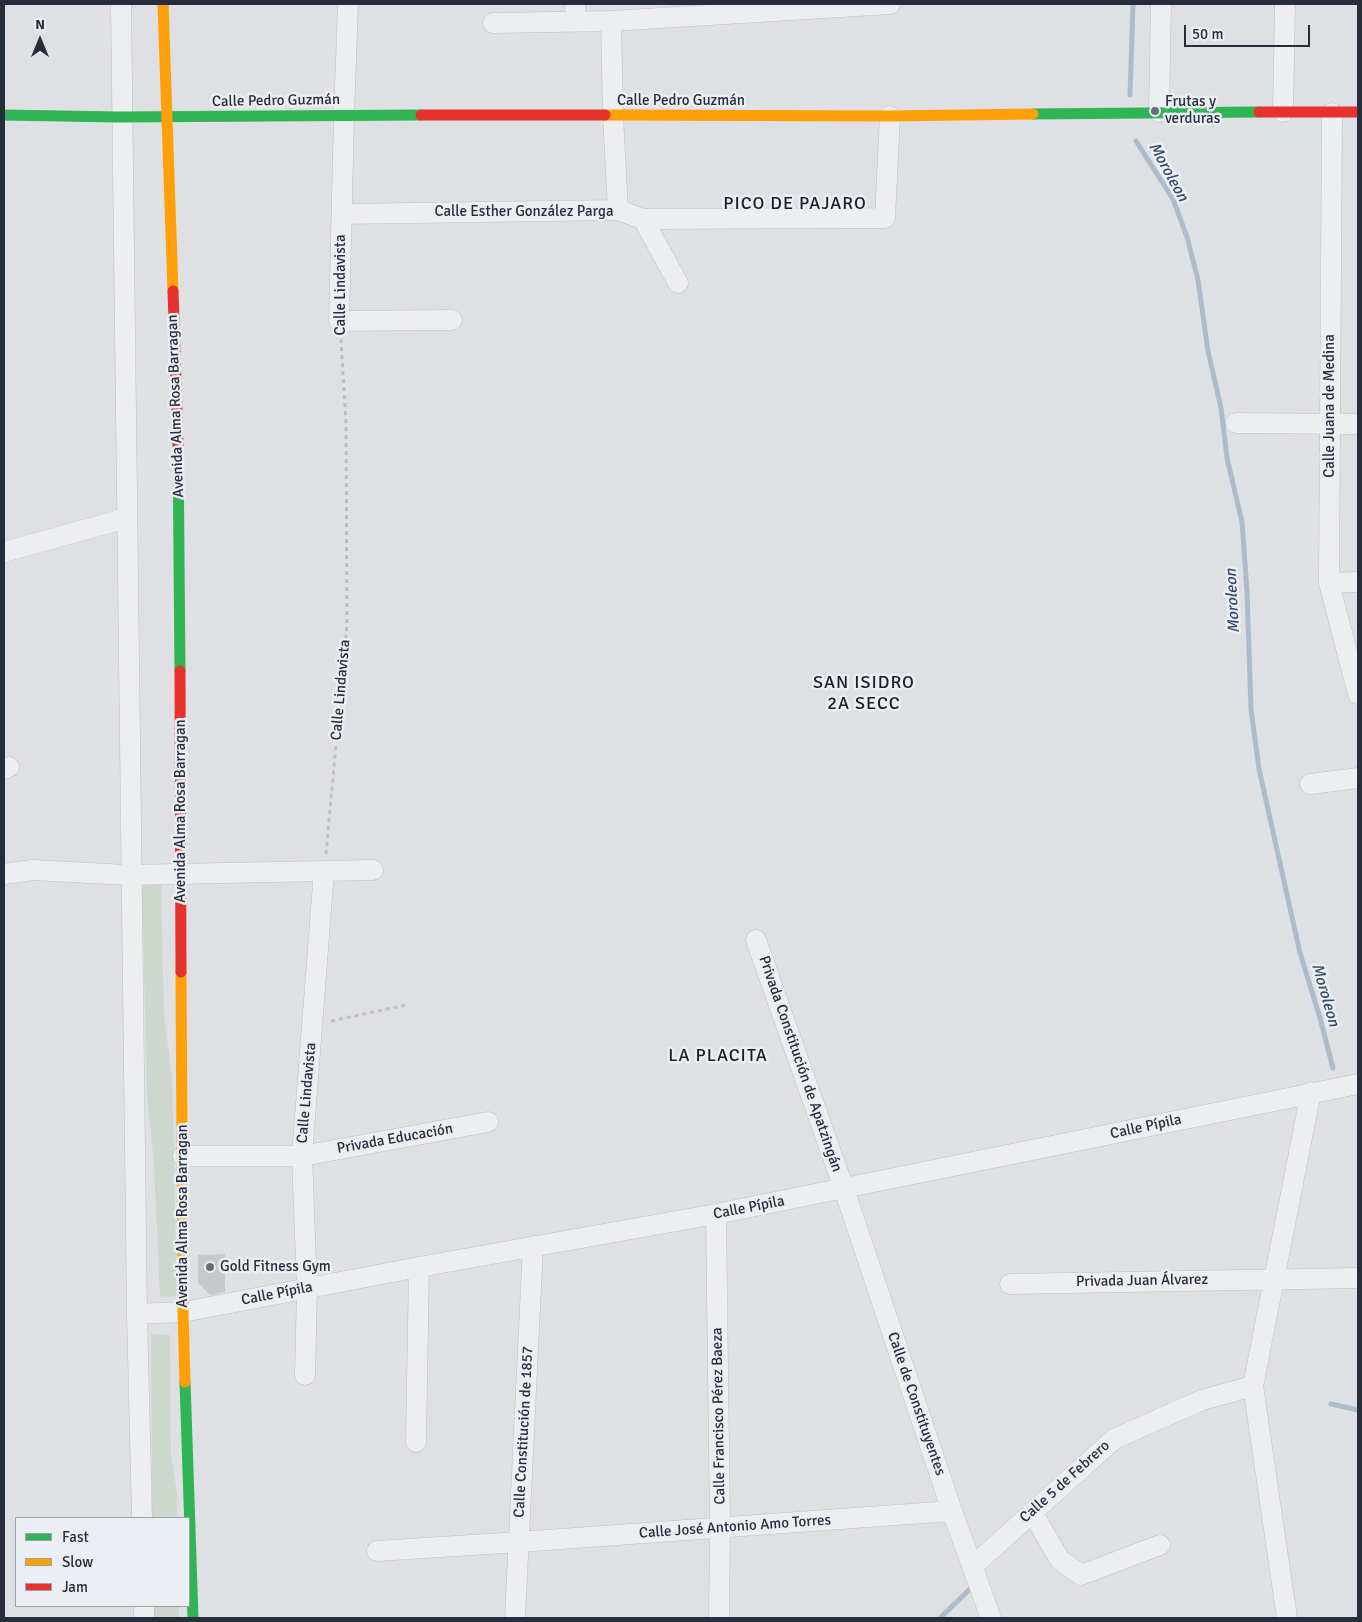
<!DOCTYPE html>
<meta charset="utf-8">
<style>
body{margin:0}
#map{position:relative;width:1362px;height:1622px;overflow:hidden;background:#dee0e3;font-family:Signika,sans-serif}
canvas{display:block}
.frame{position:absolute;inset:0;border:5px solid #272d3b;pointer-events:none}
.legend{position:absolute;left:15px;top:1517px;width:175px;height:90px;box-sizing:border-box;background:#ebeef3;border:1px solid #9da1a9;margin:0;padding:6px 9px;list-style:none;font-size:15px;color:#272d3b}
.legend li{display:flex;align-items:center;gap:10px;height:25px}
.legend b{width:25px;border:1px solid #9da1a9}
.north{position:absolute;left:15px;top:15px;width:50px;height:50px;-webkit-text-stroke:4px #ebeef3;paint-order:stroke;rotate:0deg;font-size:14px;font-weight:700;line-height:20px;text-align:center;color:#272d3b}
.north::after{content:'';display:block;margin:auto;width:18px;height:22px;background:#272d3b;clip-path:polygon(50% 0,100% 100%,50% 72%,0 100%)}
.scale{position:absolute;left:1184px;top:25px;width:126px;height:22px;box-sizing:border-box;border:2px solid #272d3b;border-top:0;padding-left:6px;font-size:15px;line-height:18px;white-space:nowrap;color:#272d3b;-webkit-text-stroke:4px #ebeef3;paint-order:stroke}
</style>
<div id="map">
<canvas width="1362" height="1622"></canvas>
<div class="frame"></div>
<ul class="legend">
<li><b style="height:6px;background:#30b455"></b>Fast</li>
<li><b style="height:6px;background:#ff9f0a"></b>Slow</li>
<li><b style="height:6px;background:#e5322d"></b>Jam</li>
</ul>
<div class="north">N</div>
<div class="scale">50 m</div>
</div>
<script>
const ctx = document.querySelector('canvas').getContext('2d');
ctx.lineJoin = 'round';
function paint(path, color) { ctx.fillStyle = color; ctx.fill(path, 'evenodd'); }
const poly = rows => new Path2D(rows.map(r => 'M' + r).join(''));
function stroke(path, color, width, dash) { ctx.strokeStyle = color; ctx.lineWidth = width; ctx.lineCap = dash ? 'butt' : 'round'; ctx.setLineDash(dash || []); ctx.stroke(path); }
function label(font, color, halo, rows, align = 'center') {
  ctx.font = font + ' Signika,sans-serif'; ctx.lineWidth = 5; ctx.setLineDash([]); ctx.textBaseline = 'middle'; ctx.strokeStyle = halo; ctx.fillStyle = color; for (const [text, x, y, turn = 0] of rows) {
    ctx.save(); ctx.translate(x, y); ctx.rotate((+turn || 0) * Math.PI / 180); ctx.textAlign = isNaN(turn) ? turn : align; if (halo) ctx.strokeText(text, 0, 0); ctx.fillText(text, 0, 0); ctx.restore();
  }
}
paint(poly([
 [142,885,161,885,164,1017,172,1075,177,1296,160,1297,154,1162,147,1098],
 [151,1334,170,1335,171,1457,177,1492,177,1518,152,1518],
 [153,1606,179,1606,179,1618,153,1618]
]), '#ced7ce');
stroke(poly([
 [1130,95,1133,4],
 [1136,141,1173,199,1187,237,1198,280,1208,351,1221,408,1227,458,1242,522,1247,591,1251,709,1259,769,1300,953,1320,1018,1333,1068],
 [1331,1404,1358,1410],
 [940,1618,970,1589]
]), '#adbccd', 5);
paint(poly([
 [225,1254,225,1292,210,1295,198,1283,198,1255]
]), '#c6c8cb');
const street = poly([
 [121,4,137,1314,142,1518],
 [348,4,344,115,339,321,452,320],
 [575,4,576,22],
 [611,21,613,116,618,210],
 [493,23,611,21,890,4],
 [1159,112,1161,4],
 [1283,112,1285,4],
 [1332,113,1329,583,1358,694],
 [342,214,618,210,643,219,885,218,890,116],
 [643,219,678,283],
 [1236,423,1358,424],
 [4,552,127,518],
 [1329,583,1358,582],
 [4,769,9,767],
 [1310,784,1358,778],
 [4,874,33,870,127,875,373,870],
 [756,940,844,1189,952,1511,991,1618],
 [183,1156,302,1156,488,1122],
 [716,1214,720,1528,719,1618],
 [1010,1284,1358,1278],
 [137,1314,183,1312,419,1267,716,1214,1358,1084],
 [305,1375,307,1289,302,1156,324,871],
 [416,1442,419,1267],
 [1032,1512,1060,1560,1081,1575,1160,1545],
 [377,1551,519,1542,952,1511],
 [973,1566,1114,1439,1202,1400,1253,1386],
 [144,1606,144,1618],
 [515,1618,533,1246],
 [1287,1618,1253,1386,1311,1092]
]);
stroke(street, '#bcbec1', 21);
stroke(poly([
 [326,854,347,624,346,424,341,339],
 [331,1021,406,1005]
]), '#bdbec3', 3, [4, 4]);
stroke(street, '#edeef0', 20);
stroke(poly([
 [1033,114,1259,112],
 [4,115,118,117,421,115],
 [178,444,180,671],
 [185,1382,193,1618]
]), '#30b455', 11);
stroke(poly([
 [163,4,173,291],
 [605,115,890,116,1033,114],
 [181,972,183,1312,185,1382]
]), '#ff9f0a', 11);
stroke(poly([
 [1259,112,1358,112],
 [421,115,605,115],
 [173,291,178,444],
 [180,671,181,972]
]), '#e5322d', 11);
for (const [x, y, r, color] of [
 [1155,111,5,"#676c76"],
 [210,1267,5,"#676c76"]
]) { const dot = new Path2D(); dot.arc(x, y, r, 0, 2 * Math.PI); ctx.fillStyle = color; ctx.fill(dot); stroke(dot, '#ebeef3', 2); }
label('15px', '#272d3b', '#ebeef3', [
 ["Calle Pedro Guzmán",276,101,-1],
 ["Calle Pedro Guzmán",681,101],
 ["Calle Esther González Parga",524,212],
 ["Calle Lindavista",341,285,-90],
 ["Avenida Alma Rosa Barragan",176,406,-92],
 ["Calle Juana de Medina",1330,406,-90],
 ["Calle Lindavista",341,690,-85],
 ["Avenida Alma Rosa Barragan",181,811,-90],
 ["Privada Constitución de Apatzingán",800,1064,71],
 ["Calle Lindavista",307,1093,-85],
 ["Calle Pípila",1146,1127,-12],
 ["Privada Educación",395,1139,-10],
 ["Calle Pípila",749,1208,-11],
 ["Avenida Alma Rosa Barragan",183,1216,-90],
 ["Privada Juan Álvarez",1142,1281,-1],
 ["Calle Pípila",277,1294,-11],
 ["Calle de Constituyentes",916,1404,71],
 ["Calle Francisco Pérez Baeza",719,1416,-91],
 ["Calle Constitución de 1857",524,1432,-87],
 ["Calle 5 de Febrero",1065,1482,-42],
 ["Calle José Antonio Amo Torres",735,1527,-4]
]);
label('15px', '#272d3b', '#ebeef3', [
 ["Frutas y",1165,102],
 ["verduras",1165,119],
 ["Gold Fitness Gym",220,1267]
], 'left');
label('italic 16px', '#334a6c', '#ebeef3', [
 ["Moroleon",1168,172,61],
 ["Moroleon",1233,601,-93],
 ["Moroleon",1325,995,74]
]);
ctx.letterSpacing = '1px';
label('18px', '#191e2b', '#ebeef3', [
 ["PICO DE PAJARO",795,204],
 ["SAN ISIDRO",864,683],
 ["2A SECC",864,704],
 ["LA PLACITA",718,1056]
]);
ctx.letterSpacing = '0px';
</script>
